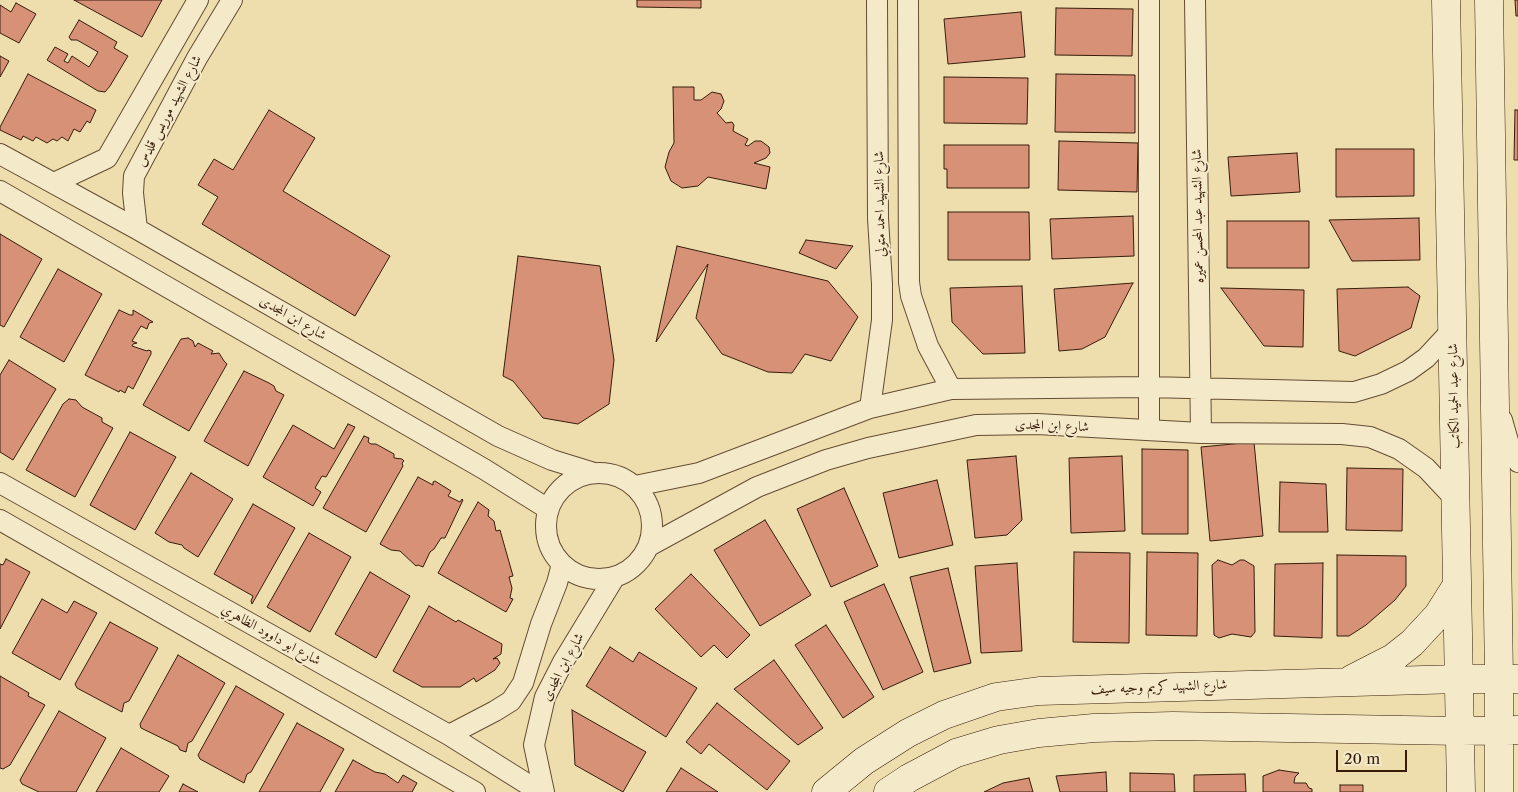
<!DOCTYPE html>
<meta charset="utf-8">
<style>
body{margin:0}
#map{position:relative;width:1518px;height:792px;overflow:hidden;background:#eedeae;font-family:"Libre Caslon Text",serif}
canvas{display:block}
.scale{position:absolute;left:1336px;top:750px;width:71px;height:22px;box-sizing:border-box;border:2px solid #371c0a;border-top:0;padding-left:6px;font-size:15px;line-height:18px;white-space:nowrap;color:#371c0a;-webkit-text-stroke:4px #f4eaca;paint-order:stroke}
</style>
<div id="map">
<canvas width="1518" height="792"></canvas>
<div class="scale">20 m</div>
</div>
<script>
const ctx = document.querySelector('canvas').getContext('2d');
ctx.lineJoin = 'round';
function paint(path, color) { ctx.fillStyle = color; ctx.fill(path, 'evenodd'); }
const poly = rows => new Path2D(rows.map(r => 'M' + r).join(''));
function stroke(path, color, width, dash) { ctx.strokeStyle = color; ctx.lineWidth = width; ctx.lineCap = dash ? 'butt' : 'round'; ctx.setLineDash(dash || []); ctx.stroke(path); }
function label(font, color, halo, rows, align = 'center') {
  ctx.font = font + ' "Libre Caslon Text",Amiri,serif'; ctx.lineWidth = 4; ctx.setLineDash([]); ctx.textBaseline = 'middle'; ctx.strokeStyle = halo; ctx.fillStyle = color; for (const [text, x, y, turn = 0] of rows) {
    ctx.save(); ctx.translate(x, y); ctx.rotate((+turn || 0) * Math.PI / 180); ctx.textAlign = isNaN(turn) ? turn : align; if (halo) ctx.strokeText(text, 0, 0); ctx.fillText(text, 0, 0); ctx.restore();
  }
}
const building = poly([
 [74,0,162,0,142,37,74,0],
 [637,0,701,0,701,8,637,7,637,0],
 [1515,0,1518,0,1518,16,1516,16,1515,0],
 [16,3,36,14,19,43,0,33,0,5,11,12,16,3],
 [1056,8,1133,9,1132,56,1055,55,1056,8],
 [1021,12,1025,57,948,64,944,19,1021,12],
 [79,20,117,42,114,48,128,56,110,86,105,92,98,91,47,60,55,47,68,54,64,61,68,63,72,56,89,67,98,52,77,40,71,40,69,37,79,20],
 [0,56,9,61,0,77,0,56],
 [28,74,96,110,90,123,87,121,80,132,74,129,68,141,62,137,57,141,53,139,47,143,36,137,33,141,23,136,21,140,0,130,0,127,28,74],
 [1056,74,1135,75,1135,133,1055,132,1056,74],
 [944,77,1028,78,1027,124,944,123,944,77],
 [673,87,694,87,694,100,701,100,712,92,721,94,724,101,721,109,717,113,726,123,732,122,734,125,733,131,748,139,745,145,748,146,755,141,761,141,769,147,770,153,766,158,754,163,770,167,766,189,708,177,698,186,682,188,671,181,665,167,669,152,674,143,673,87],
 [269,110,315,138,283,191,390,256,355,316,202,224,218,197,198,185,214,159,233,170,269,110],
 [1515,110,1518,110,1518,160,1514,160,1515,110],
 [1059,141,1138,143,1137,192,1058,190,1059,141],
 [944,145,1029,145,1029,188,947,188,947,169,944,169,944,145],
 [1336,149,1414,149,1414,196,1336,197,1336,149],
 [1297,153,1300,192,1231,196,1228,157,1297,153],
 [948,212,1029,212,1030,260,948,260,948,212],
 [1133,216,1134,256,1052,259,1050,219,1133,216],
 [1419,218,1420,260,1352,261,1329,220,1419,218],
 [1227,221,1309,221,1309,268,1227,268,1227,221],
 [0,234,42,259,4,327,0,325,0,234],
 [806,240,853,246,836,269,799,253,806,240],
 [677,246,828,281,858,317,831,361,805,354,792,373,768,372,722,354,696,318,708,264,656,342,677,246],
 [518,256,600,266,614,360,609,404,578,424,543,418,513,381,503,376,518,256],
 [58,269,102,294,64,362,20,337,58,269],
 [1133,283,1105,337,1082,349,1059,351,1054,289,1133,283],
 [1022,286,1025,353,983,354,952,322,950,288,1022,286],
 [1408,287,1420,296,1411,328,1355,356,1339,351,1337,289,1408,287],
 [1221,288,1304,290,1303,347,1264,346,1221,288],
 [119,310,130,315,133,315,133,310,153,322,149,323,147,329,141,326,132,341,137,343,133,344,132,346,147,351,148,350,151,351,151,354,133,389,128,386,125,393,120,390,119,392,85,375,119,310],
 [188,338,193,341,195,347,198,343,213,351,211,354,219,353,224,361,227,364,189,431,143,405,181,339,188,338],
 [9,360,56,389,13,460,0,452,0,375,9,360],
 [244,371,269,383,274,386,276,391,284,395,248,466,204,441,244,371],
 [69,399,76,400,82,407,102,418,102,422,113,428,75,497,26,470,63,404,69,399],
 [348,424,355,427,326,477,322,476,315,488,321,492,313,506,263,477,293,425,334,449,348,424],
 [130,432,176,457,135,530,90,505,130,432],
 [364,436,369,438,368,442,371,444,376,444,394,454,394,458,402,459,404,461,402,463,403,466,366,532,323,508,364,436],
 [1254,442,1263,536,1210,541,1201,447,1254,442],
 [1142,449,1188,450,1188,534,1142,534,1142,449],
 [1016,456,1022,520,1007,535,975,538,967,460,1016,456],
 [1122,456,1125,531,1071,533,1069,458,1122,456],
 [1347,468,1403,469,1402,531,1346,530,1347,468],
 [191,473,233,499,198,557,184,548,182,545,169,542,155,533,191,473],
 [418,477,433,485,433,482,435,481,451,491,448,496,460,502,462,499,463,500,445,538,441,538,434,549,430,552,423,567,418,565,416,566,400,551,391,550,380,544,418,477],
 [937,480,953,545,899,558,883,493,937,480],
 [1280,482,1326,484,1328,532,1279,532,1280,482],
 [844,488,878,566,831,587,797,509,844,488],
 [478,502,489,510,488,516,494,521,496,531,500,530,513,576,509,577,512,588,510,598,513,599,506,612,438,573,478,502],
 [253,504,295,528,252,604,251,601,253,596,214,574,253,504],
 [765,520,811,595,760,626,714,550,765,520],
 [309,533,351,557,310,632,267,607,309,533],
 [1074,552,1130,553,1129,643,1073,642,1074,552],
 [1147,552,1198,553,1197,636,1146,635,1147,552],
 [1337,555,1406,556,1406,586,1395,600,1366,625,1349,636,1337,636,1337,555],
 [6,559,30,572,0,629,0,564,3,565,6,559],
 [1218,560,1232,565,1240,560,1244,560,1254,566,1255,632,1251,637,1232,634,1219,638,1214,635,1212,565,1218,560],
 [1017,563,1022,651,981,653,975,566,1017,563],
 [1323,563,1322,638,1274,636,1275,564,1323,563],
 [948,568,971,663,934,672,910,577,948,568],
 [370,572,410,596,376,658,335,634,370,572],
 [691,574,750,635,727,658,714,645,701,657,655,609,691,574],
 [884,584,923,672,883,690,844,602,884,584],
 [42,599,67,613,74,601,97,613,60,680,12,653,42,599],
 [429,606,456,622,458,620,502,644,501,654,493,659,497,658,500,663,495,670,476,682,474,678,460,687,422,687,393,671,429,606],
 [110,622,158,648,129,701,124,703,122,712,77,688,75,684,110,622],
 [826,625,874,697,843,718,795,645,826,625],
 [610,647,633,662,639,652,697,688,666,737,586,686,610,647],
 [178,655,225,683,192,741,188,743,186,752,180,750,178,746,141,728,140,724,178,655],
 [774,660,823,728,798,745,734,689,774,660],
 [0,676,29,693,28,696,45,705,10,765,3,769,0,768,0,676],
 [236,686,284,714,251,772,247,774,244,783,200,759,198,755,236,686],
 [717,703,790,761,767,790,709,744,701,754,686,742,717,703],
 [572,710,646,752,623,792,575,765,572,710],
 [59,711,106,738,76,792,39,792,22,784,20,780,59,711],
 [297,723,344,749,320,792,259,792,297,723],
 [121,748,169,776,159,792,96,792,121,748],
 [353,760,375,772,385,774,398,783,403,775,417,783,412,792,335,792,353,760],
 [681,768,718,792,666,792,681,768],
 [1279,770,1299,773,1295,777,1294,783,1306,783,1309,788,1312,789,1312,792,1263,792,1263,776,1279,770],
 [1106,772,1107,792,1060,792,1056,776,1106,772],
 [1130,773,1174,774,1175,792,1130,792,1130,773],
 [1245,774,1246,792,1194,792,1194,775,1245,774],
 [1029,778,1033,792,984,792,1003,783,1029,778],
 [183,784,198,792,179,792,183,784],
 [1340,785,1363,785,1363,792,1340,792,1340,785]
]);
paint(building, '#d69176');
stroke(building, '#371c0a', 1);
const street = poly([
 [908,0,909,282,911,296,928,346,951,389],
 [1195,0,1201,433],
 [0,154,137,229,498,436,552,460,591,472],
 [54,183,107,158,198,0],
 [0,191,484,469,548,509],
 [137,229,133,193,134,176,197,58,232,0],
 [870,408,882,320,882,284,878,218,877,0],
 [1502,420,1510,448,1518,462],
 [1149,430,1149,0],
 '546 526a53 53 0 1 1 106 0a53 53 0 1 1-106 0Z',
 [0,483,449,735,540,792],
 [635,486,699,473,870,408,951,389,1148,387,1354,392,1381,384,1408,371,1426,358,1453,329],
 [0,520,475,792],
 [649,546,757,487,826,460,868,448,976,425,1037,424,1201,433,1342,434,1370,437,1399,449,1426,468,1456,500],
 [449,735,495,711,511,701,523,683,541,624,557,583,562,564],
 [544,792,534,745,545,697,563,662,614,578]
]);
const secondary = poly([
 [1446,0,1461,792],
 [1489,0,1499,679,1499,792],
 [1352,679,1393,658,1412,643,1438,615,1457,585],
 [826,792,864,761,908,733,944,715,996,697,1039,691,1459,679,1517,679],
 [888,792,909,778,956,753,999,740,1039,733,1094,728,1173,726,1461,731,1518,730]
]);
stroke(street, '#654c33', 22);
stroke(secondary, '#371c0a', 29);
stroke(street, '#f4eaca', 20);
stroke(secondary, '#f4eaca', 28);
label('14px', '#371c0a', '#f4eaca', [
 ["شارع الشهيد موريس قلدس",169,111,-62],
 ["شارع الشهيد احمد متولي",880,204,-91],
 ["شارع الشهيد عبد المحسن عميره",1198,216,-91],
 ["شارع ابن المجدى",293,318,30],
 ["شارع عبد الحميد الكاتب",1454,396,-91],
 ["شارع ابن المجدى",1052,426,2],
 ["شارع ابو داوود الظاهري",271,635,29],
 ["شارع ابن المجدى",563,667,-62],
 ["شارع الشهيد كريم وجيه سيف",1159,687,-2]
]);
</script>
